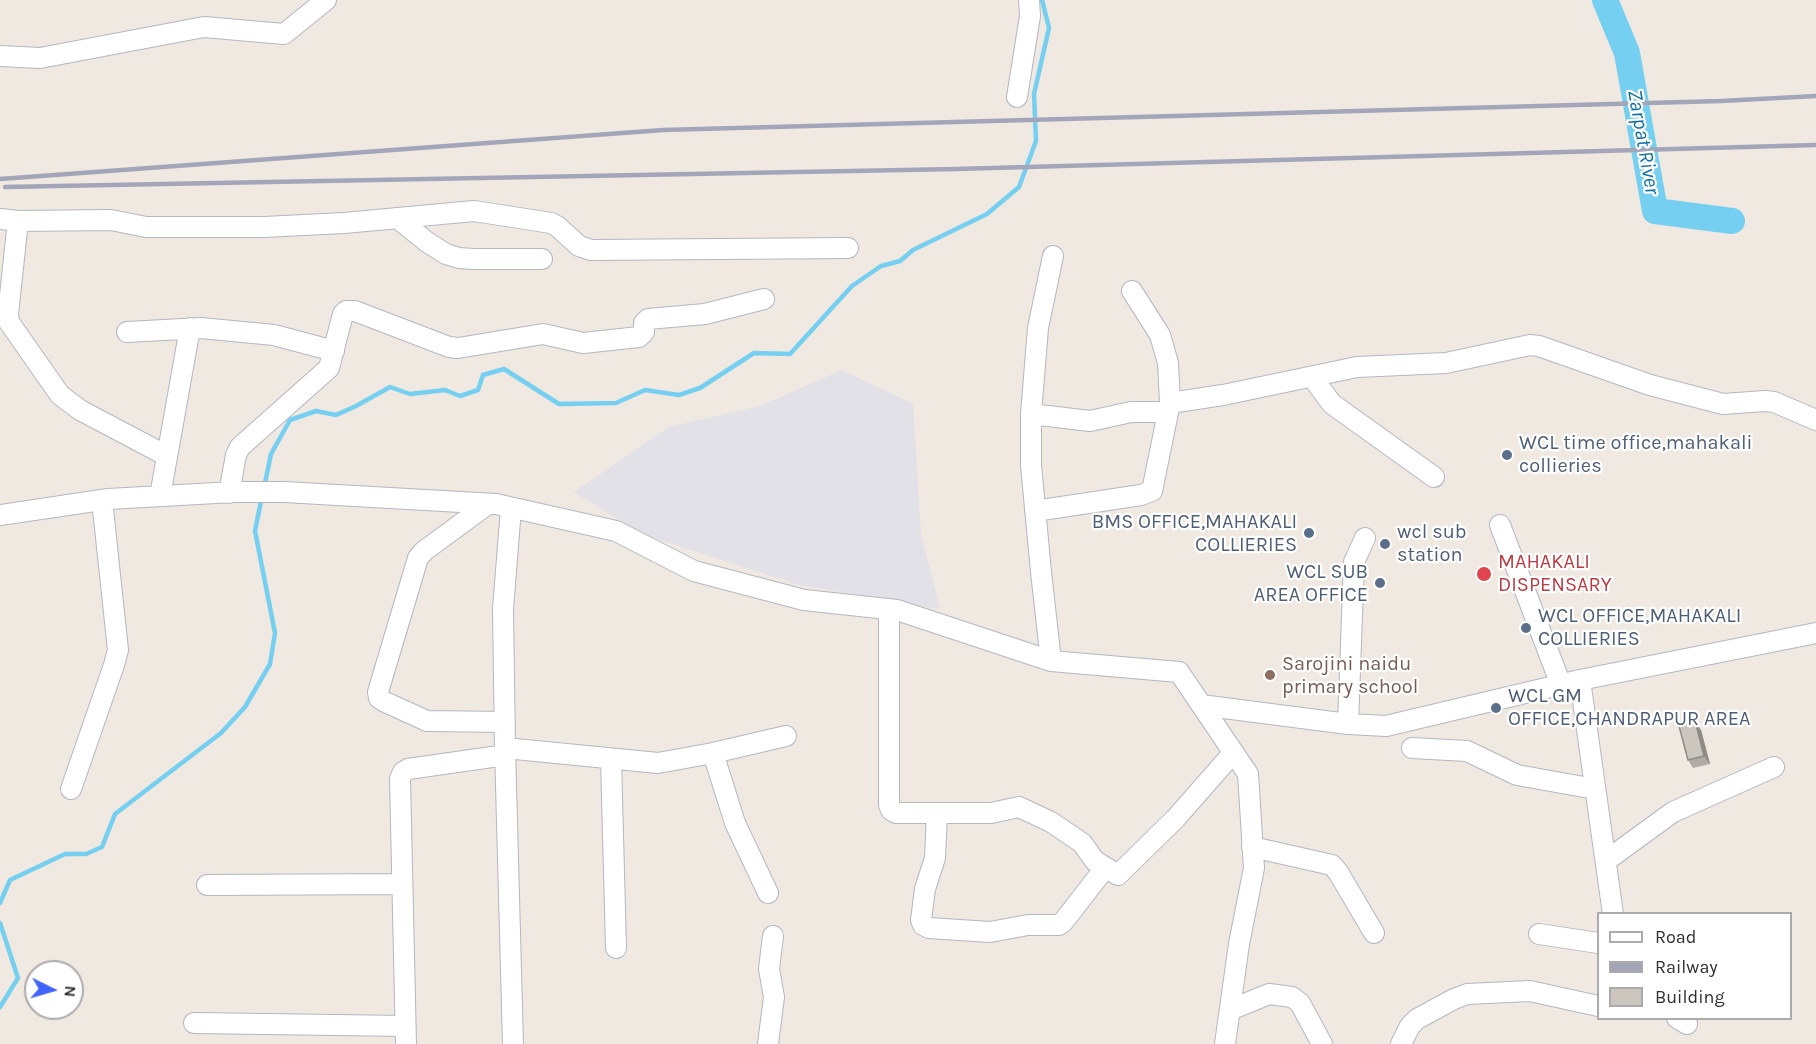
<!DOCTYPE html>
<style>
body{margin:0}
#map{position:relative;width:1816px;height:1044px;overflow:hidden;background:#efe9e1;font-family:Karla,sans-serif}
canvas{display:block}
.legend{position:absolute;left:1597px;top:912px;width:195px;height:108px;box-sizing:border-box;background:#fff;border:2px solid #ababab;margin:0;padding:8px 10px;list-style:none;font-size:18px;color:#2e2e2e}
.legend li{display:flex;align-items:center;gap:12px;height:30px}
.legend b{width:30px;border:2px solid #ababab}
.north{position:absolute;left:24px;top:960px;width:60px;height:60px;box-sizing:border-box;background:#fff;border:2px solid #ababab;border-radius:50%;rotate:95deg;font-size:16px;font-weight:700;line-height:24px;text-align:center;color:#2e2e2e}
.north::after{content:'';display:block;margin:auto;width:21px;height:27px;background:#4264fb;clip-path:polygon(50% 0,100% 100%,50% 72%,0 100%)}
</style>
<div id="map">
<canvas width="1816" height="1044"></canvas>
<ul class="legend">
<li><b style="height:8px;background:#fff"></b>Road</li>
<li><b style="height:8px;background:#a3a6b8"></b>Railway</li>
<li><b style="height:16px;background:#cbc7bf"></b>Building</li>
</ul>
<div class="north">N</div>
</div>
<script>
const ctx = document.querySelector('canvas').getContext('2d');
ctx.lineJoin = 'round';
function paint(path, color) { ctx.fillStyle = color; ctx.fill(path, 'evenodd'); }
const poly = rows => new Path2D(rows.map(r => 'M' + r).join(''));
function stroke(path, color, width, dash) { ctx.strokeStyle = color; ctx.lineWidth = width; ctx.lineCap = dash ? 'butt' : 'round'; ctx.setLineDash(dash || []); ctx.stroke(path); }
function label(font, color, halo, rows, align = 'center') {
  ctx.font = font + ' Karla,sans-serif'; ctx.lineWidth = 4.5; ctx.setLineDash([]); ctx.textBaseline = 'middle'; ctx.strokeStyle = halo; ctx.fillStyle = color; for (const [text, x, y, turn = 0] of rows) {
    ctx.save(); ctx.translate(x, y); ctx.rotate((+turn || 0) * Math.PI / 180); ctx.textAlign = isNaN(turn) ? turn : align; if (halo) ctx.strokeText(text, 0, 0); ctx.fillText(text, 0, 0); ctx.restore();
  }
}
paint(poly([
 [842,370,913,404,921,534,940,609,799,585,642,534,574,492,669,427,760,406]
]), '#e3e1e8');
stroke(poly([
 [264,488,271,454,290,420,316,411,336,415,356,406,390,387,410,394,445,390,460,396,478,390,483,375,504,369,559,404,616,403,645,390,679,395,700,388,754,353,790,354,852,286,881,266,900,261,913,250,987,214,1019,187,1036,141,1034,94,1049,28,1042,0],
 [0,903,10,880,65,854,86,854,102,847,115,814,221,733,245,707,270,664,275,633,255,531,262,496],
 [0,923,18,978,0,1007]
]), '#75cff0', 4.5);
stroke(poly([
 [1605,0,1627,53,1655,211,1732,221]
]), '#75cff0', 26);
const minor = poly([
 [0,56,40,58,204,27,284,34,326,0],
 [1017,97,1030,16,1029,0],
 [397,218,427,242,446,254,459,258,473,259,542,259],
 [0,219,18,221,111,220,146,227,264,227,344,223,474,211,551,223,557,226,579,246,591,250,848,248],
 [18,221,8,314,9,322,60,395,80,410,167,456],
 [127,332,201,328,274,335,334,351],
 [1312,377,1332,404,1434,477],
 [1170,403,1223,395,1357,367,1446,363,1530,345,1539,346,1650,385,1723,404,1765,401,1774,402,1816,420],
 [1031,414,1090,421,1131,412,1168,412],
 [229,493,236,455,240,447,329,368,343,314,346,311,355,311,449,347,458,348,543,334,583,343,639,337,644,332,644,323,648,319,705,314,764,299],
 [160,496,190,328],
 [488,504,424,551,418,558,378,692,379,698,385,702,427,721,505,722],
 [511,508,503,609,505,748,658,763,713,753,735,823,768,893],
 [1035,511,1141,495,1152,491,1170,403,1168,363,1160,335,1132,291],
 [0,515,108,499,234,492,284,492,496,504,616,531,694,571,804,600,897,610,1051,661,1179,672,1248,774,1254,868,1239,944,1225,1044],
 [1500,525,1561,685],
 [889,609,889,805,891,810,896,813,991,813,1019,807,1051,822,1082,843,1095,861,1118,875,1176,818,1233,753],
 [1051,661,1041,572,1031,465,1031,414,1038,328,1053,256],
 [1580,680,1613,914],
 [1201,705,1348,724,1386,726,1580,680,1816,633],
 [1348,724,1354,562,1365,538],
 [505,748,513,1044],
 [1412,748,1467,751,1517,775,1595,789],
 [713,753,786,736],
 [611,759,616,948],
 [71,789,114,665,118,650,102,500],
 [937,813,935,858,925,889,921,920,923,925,929,928,990,932,1028,925,1059,925,1063,922,1105,868],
 [1252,847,1332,865,1338,872,1374,933],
 [1607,860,1673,812,1774,767],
 [207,885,402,884],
 [1539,934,1598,943],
 [1230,1010,1269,994,1292,997,1300,1003,1322,1044],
 [1677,1018,1687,1024],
 [194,1023,405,1026],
 [406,1044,400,779,403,772,408,769,506,755],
 [768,1044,774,997,769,969,773,936],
 [1401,1044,1410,1026,1417,1019,1454,999,1467,994,1530,991,1598,1006]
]);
stroke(minor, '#b4b7c1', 22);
stroke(minor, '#fff', 20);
stroke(poly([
 [0,179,663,130,1721,101,1816,96],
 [5,187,956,169,1816,145]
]), '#a3a6b8', 4.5);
paint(poly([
 [1701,730,1710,764,1693,768,1688,760]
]), '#afaba4');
paint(poly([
 [1695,721,1701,730,1710,764,1704,756]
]), '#8e8b86');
const building = poly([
 [1695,721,1704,756,1688,760,1679,726,1695,721]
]);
paint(building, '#cbc7bf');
stroke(building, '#8e8b86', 1.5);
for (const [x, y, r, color] of [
 [1507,455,6,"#5c6f8a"],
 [1309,533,6,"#5c6f8a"],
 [1385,544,6,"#5c6f8a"],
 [1484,574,8,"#e0444e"],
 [1380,583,6,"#5c6f8a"],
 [1526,628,6,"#5c6f8a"],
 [1270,675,6,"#8d6e63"],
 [1496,708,6,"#5c6f8a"]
]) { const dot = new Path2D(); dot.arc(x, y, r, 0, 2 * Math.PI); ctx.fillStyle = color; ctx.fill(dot); stroke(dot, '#fff', 2); }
label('20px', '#4e5e75', '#fff', [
 ["WCL time office,mahakali",1519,443],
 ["collieries",1519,466],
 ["BMS OFFICE,MAHAKALI",1297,522,"right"],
 ["COLLIERIES",1297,545,"right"],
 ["wcl sub",1397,532],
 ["station",1397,555],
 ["WCL SUB",1368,572,"right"],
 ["AREA OFFICE",1368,595,"right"],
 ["WCL OFFICE,MAHAKALI",1538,616],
 ["COLLIERIES",1538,639],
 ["WCL GM",1508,696],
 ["OFFICE,CHANDRAPUR AREA",1508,719]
], 'left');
label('20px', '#be3a42', '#fff', [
 ["MAHAKALI",1498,562],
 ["DISPENSARY",1498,585]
], 'left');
label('20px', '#785e54', '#fff', [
 ["Sarojini naidu",1282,664],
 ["primary school",1282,687]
], 'left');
label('italic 21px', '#0d6fa3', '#fff', [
 ["Zarpat River",1643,142,80]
]);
</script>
